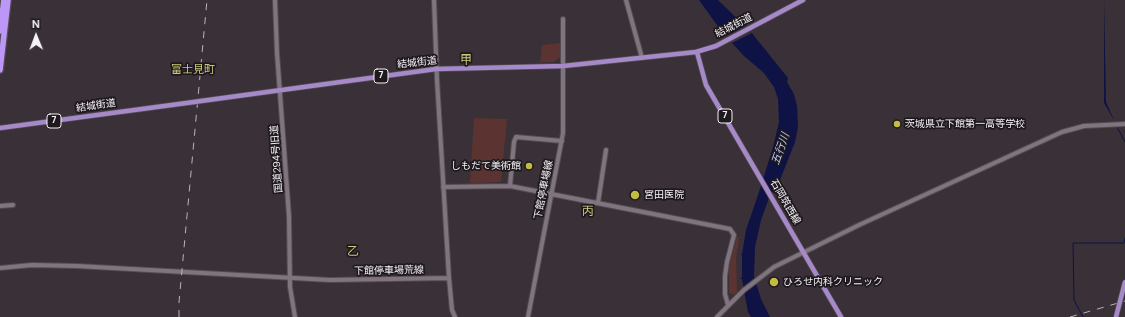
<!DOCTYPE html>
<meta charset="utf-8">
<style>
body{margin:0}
#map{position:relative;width:1125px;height:317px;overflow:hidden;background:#393038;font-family:"DM Sans",sans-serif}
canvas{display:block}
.north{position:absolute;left:16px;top:16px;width:40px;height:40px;-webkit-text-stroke:3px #1d191d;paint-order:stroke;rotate:359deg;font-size:11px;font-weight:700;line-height:16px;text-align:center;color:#f7f2f7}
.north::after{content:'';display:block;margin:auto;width:14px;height:18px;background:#f7f2f7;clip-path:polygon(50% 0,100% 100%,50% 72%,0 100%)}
</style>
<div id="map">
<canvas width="1125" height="317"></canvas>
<div class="north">N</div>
</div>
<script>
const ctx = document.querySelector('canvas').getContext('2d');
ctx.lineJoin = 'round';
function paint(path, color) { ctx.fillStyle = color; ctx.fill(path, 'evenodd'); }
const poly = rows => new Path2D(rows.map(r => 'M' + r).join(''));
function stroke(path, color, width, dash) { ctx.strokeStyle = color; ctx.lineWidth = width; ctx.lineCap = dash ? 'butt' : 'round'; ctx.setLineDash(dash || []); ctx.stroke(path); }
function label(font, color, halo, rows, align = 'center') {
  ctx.font = font + ' "DM Sans","Noto Sans JP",sans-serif'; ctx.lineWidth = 3.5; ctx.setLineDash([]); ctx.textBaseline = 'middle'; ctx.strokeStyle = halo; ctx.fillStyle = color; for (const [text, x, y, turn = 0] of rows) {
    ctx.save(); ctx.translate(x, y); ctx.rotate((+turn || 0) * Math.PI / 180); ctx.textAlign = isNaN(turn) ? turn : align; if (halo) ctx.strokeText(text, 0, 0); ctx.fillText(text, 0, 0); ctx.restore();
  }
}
paint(poly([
 [560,43,560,57,554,62,540,62,542,45],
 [474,118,507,119,501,182,470,183],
 [737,237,739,237,736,258,737,292,734,295,729,293,729,267]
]), '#5b3432');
paint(poly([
 [699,0,718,0,751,32,788,78,787,82,794,94,797,106,798,127,795,142,780,180,769,198,761,220,755,247,754,276,761,299,770,317,751,317,748,312,742,279,740,279,742,277,742,255,740,255,742,254,746,230,761,186,773,147,779,122,778,99,774,87,764,73,744,56,722,32],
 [1104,0,1106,102,1114,120,1104,103]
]), '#0f1245');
paint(poly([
 [747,25,752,32,750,34,730,44,724,37]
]), '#393038');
stroke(poly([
 [1117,127,1125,142],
 [1083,317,1074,300,1073,243,1124,243,1125,238]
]), '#0f1245', 1);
const secondary = poly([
 [275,0,277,53,289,216,290,287,295,317],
 [434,0,437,80,449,278,452,310,455,317],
 [626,0,642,58],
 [510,186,514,142,516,137,562,141],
 [443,187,510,186,730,229,734,235,727,262,725,276,725,294,728,305],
 [598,203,606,150],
 [0,206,13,205],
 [0,268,32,265,77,266,330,280,449,278],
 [528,317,563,133,563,19],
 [717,317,744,290,774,267,859,225,1062,132,1084,126,1125,124]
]);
const primary = poly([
 [697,52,706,85,841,317],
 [201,101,436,69,563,66,696,52,716,46,803,0],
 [0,128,194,102]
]);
const highway = poly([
 [0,31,4,0],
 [0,70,8,0]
]);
stroke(secondary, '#544c53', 6);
stroke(primary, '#544c53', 6);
stroke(highway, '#544c53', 8);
stroke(secondary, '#80757f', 4);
stroke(primary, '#a589c8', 4.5);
stroke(highway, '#bd97f8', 5.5);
stroke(poly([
 [179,317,179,302,207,0],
 [1070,317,1125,301]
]), '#bab4ba', 1, [7, 7]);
const primaryBridge = poly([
 [194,102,201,101],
 [1116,317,1125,282]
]);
stroke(primaryBridge, '#544c53', 6, []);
stroke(primaryBridge, '#a589c8', 4.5);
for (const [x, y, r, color] of [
 [897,124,4,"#c4bc3e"],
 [529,166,4,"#c4bc3e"],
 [635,195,5,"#c4bc3e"],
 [774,282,5,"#c4bc3e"]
]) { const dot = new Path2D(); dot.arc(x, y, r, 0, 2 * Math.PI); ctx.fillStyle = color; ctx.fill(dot); stroke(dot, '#1d191d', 1.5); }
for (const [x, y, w] of [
 [381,76,14],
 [725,116,14],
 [54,121,14]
]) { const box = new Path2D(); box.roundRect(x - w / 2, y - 7, w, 14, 3); ctx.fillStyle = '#1d191d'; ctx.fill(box); stroke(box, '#f7f2f7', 1); }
label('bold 9px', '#f7f2f7', null, [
 ["7",381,76],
 ["7",725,116],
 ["7",54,121]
]);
label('10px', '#f7f2f7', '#1d191d', [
 ["結城街道",734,26,-27],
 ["結城街道",417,63,-6],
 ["結城街道",96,106,-8],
 ["国道294号旧道",277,159,-94],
 ["下館停車場線",544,190,-79],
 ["石岡筑西線",785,202,60],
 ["下館停車場荒線",389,271,-1]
]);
label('10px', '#f7f2f7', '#1d191d', [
 ["茨城県立下館第一高等学校",905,124],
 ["しもだて美術館",521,166,"right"],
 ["宮田医院",644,195],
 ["ひろせ内科クリニック",783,282]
], 'left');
label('11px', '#ccc87a', '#1d191d', [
 ["富士見町",193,70]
]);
label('italic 11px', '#b5c3f7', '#1d191d', [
 ["五行川",781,149,-71]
]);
label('12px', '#ccc87a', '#1d191d', [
 ["甲",466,61],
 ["丙",588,212],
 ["乙",353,252]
]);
</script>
